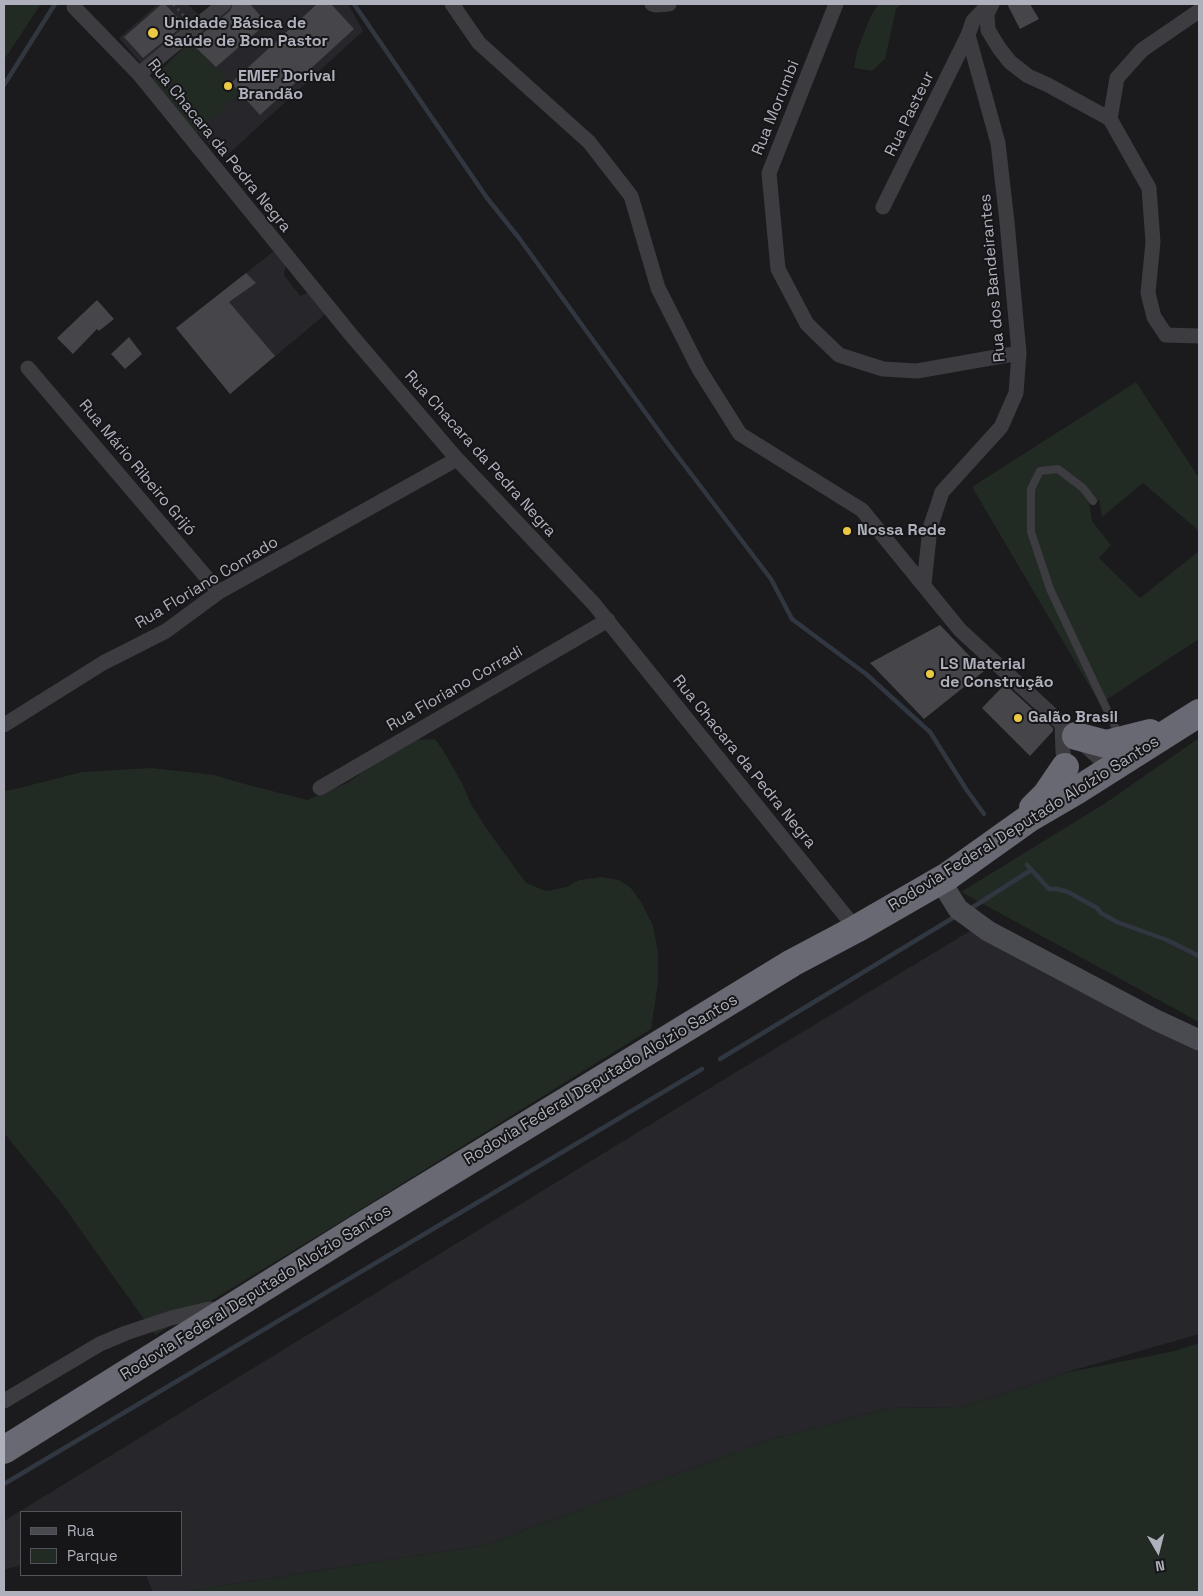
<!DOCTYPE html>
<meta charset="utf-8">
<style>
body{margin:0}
#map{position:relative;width:1203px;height:1596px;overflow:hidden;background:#1b1a1d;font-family:"Space Grotesk",sans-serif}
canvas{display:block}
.frame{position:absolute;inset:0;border:5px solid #aeb0bb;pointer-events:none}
.legend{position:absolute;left:20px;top:1511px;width:162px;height:65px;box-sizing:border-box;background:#161518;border:1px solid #535359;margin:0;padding:6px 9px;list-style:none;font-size:15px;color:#aeb0bb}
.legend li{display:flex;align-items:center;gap:10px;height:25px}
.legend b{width:25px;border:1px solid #535359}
.north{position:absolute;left:1133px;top:1526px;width:50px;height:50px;-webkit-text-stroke:4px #161518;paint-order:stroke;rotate:172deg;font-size:14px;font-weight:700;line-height:20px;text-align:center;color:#aeb0bb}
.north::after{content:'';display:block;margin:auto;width:18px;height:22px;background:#aeb0bb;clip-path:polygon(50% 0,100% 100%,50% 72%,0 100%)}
</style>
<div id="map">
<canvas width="1203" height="1596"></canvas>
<div class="frame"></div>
<ul class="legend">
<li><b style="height:6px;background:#4a4a51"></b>Rua</li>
<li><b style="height:14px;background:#222a24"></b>Parque</li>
</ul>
<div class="north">N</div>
</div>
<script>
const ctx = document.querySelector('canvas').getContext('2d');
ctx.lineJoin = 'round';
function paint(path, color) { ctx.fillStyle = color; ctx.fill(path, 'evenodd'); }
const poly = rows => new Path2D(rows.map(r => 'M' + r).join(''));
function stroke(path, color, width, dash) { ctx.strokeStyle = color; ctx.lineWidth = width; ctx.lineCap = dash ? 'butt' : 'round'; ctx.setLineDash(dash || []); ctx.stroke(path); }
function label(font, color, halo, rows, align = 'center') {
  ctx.font = font + ' "Space Grotesk",sans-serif'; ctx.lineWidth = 4; ctx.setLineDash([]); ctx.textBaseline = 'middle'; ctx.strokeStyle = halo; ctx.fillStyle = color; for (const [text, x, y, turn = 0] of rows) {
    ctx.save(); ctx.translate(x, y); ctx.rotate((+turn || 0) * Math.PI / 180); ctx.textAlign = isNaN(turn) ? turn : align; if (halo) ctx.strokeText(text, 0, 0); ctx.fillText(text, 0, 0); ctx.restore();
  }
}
paint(poly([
 [158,4,188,4,200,16,143,66,119,38],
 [233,4,348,4,363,31,223,159,149,82,190,41],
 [274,251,286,264,284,275,300,296,309,292,327,313,230,394,176,328],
 [975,928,1171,1037,1199,1051,1199,1334,1064,1373,1026,1387,960,1407,890,1408,769,1440,484,1545,182,1592,153,1592,146,1575,181,1575,181,1512,21,1512,21,1565,4,1570,4,1521,723,1080]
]), '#27262a');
paint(poly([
 [4,4,41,4,4,60],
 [878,4,902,4,896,9,885,59,872,71,854,68,857,51,870,18],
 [192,41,241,93,197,133,149,82],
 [1136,382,1199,478,1199,531,1143,483,1102,517,1099,500,1089,503,1092,521,1111,545,1099,558,1140,598,1199,551,1199,639,1100,704,972,487],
 [1199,738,1199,1022,961,892,1104,804],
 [435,739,443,750,462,783,471,804,486,828,526,883,546,891,567,887,579,880,601,877,619,880,630,887,641,902,653,926,658,951,658,983,651,1029,334,1226,155,1335,62,1204,4,1133,4,791,15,789,82,772,151,768,214,775,241,783,307,800,347,783,409,740],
 [1199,1343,1199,1592,182,1592,484,1545,769,1440,890,1408,960,1407,1026,1387,1064,1373,1175,1351]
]), '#222a24');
stroke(poly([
 [354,4,487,198,519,238,666,441,771,579,792,619,866,674,930,732,966,789,984,814],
 [4,85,55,4],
 [1027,865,1049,889,1057,889,1068,892,1097,908,1101,913,1117,922,1167,940,1199,956],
 [970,909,1031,870],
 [720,1059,956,916],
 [4,1484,702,1069]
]), '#313740', 4.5);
paint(poly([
 [162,4,165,4,184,25,143,58,124,37],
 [233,4,250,4,267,23,216,67,191,43,230,11],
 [317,4,331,4,354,29,260,115,231,83],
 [1007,4,1030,4,1039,19,1020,29],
 [246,273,256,283,229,302,275,356,230,394,176,328],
 [97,300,114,319,99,331,97,329,73,354,57,338],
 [129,337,142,354,125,369,111,354],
 [940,625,984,671,924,719,870,663],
 [1005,684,1053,728,1053,731,1030,756,982,708]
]), '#45454a');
stroke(poly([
 [173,4,185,17]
]), '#424348', 2.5, [2.5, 4]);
stroke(poly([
 [1093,501,1083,488,1058,469,1040,471,1031,489,1031,532,1050,589,1119,735]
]), '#3c3c41', 8);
stroke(poly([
 [452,4,479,43,589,142,631,196,658,288,699,369,740,434,862,510,960,630,1100,759,1109,776],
 [652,4,656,5,669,4],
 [836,4,769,173,778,269,807,324,839,355,883,369,917,371,1019,353],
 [992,4,987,14,988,30,999,48,1010,62,1028,76,1048,85,1110,119,1149,188,1153,242,1148,293,1154,317,1166,335,1199,336],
 [74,7,139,74,352,336,457,459,594,604,856,929],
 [139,74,224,4],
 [1110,119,1117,78,1142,50,1199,11],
 [883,207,968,35,973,21,989,4],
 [28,368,219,592],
 [924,584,930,528,942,492,1001,427,1016,393,1019,353,1007,222,998,143,968,35],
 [4,725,103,663,166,631,219,592,457,459],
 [1062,725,1063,752,1067,773],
 [320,788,608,620],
 [4,1401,100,1344,126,1333,171,1318,209,1309,219,1310]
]), '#3c3c41', 15);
stroke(poly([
 [940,880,958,909,988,931,1156,1020,1199,1040]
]), '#4a4a51', 21);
stroke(poly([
 [1076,736,1106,744,1150,733],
 [1033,808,1046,795,1065,767],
 [4,1450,362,1226,792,963,856,929,948,876,1028,819,1076,791,1199,713]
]), '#686972', 28);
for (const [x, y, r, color] of [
 [153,33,6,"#ebc944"],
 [228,86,5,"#ebc944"],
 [847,531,5,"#ebc944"],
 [930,674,5,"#ebc944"],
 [1018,718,5,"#ebc944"]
]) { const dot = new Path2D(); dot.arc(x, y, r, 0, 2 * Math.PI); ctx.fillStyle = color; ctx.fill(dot); stroke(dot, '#161518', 2); }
label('bold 16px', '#aeb0bb', '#161518', [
 ["Unidade Básica de",164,24],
 ["Saúde de Bom Pastor",164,42],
 ["EMEF Dorival",238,77],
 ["Brandão",238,95],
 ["Nossa Rede",857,531],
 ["LS Material",940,665],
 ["de Construção",940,683],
 ["Galão Brasil",1028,718]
], 'left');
label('16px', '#aeb0bb', '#161518', [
 ["Rua Morumbi",776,108,-68],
 ["Rua Pasteur",910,114,-64],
 ["Rua Chacara da Pedra Negra",219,146,51],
 ["Rua dos Bandeirantes",993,278,-95],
 ["Rua Chacara da Pedra Negra",480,454,48],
 ["Rua Mário Ribeiro Grijó",137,468,50],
 ["Rua Floriano Conrado",207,583,-31],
 ["Rua Floriano Corradi",455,689,-30],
 ["Rua Chacara da Pedra Negra",744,762,51],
 ["Rodovia Federal Deputado Aloízio Santos",1024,824,-32],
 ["Rodovia Federal Deputado Aloízio Santos",601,1080,-31],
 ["Rodovia Federal Deputado Aloízio Santos",256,1293,-32]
]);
</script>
